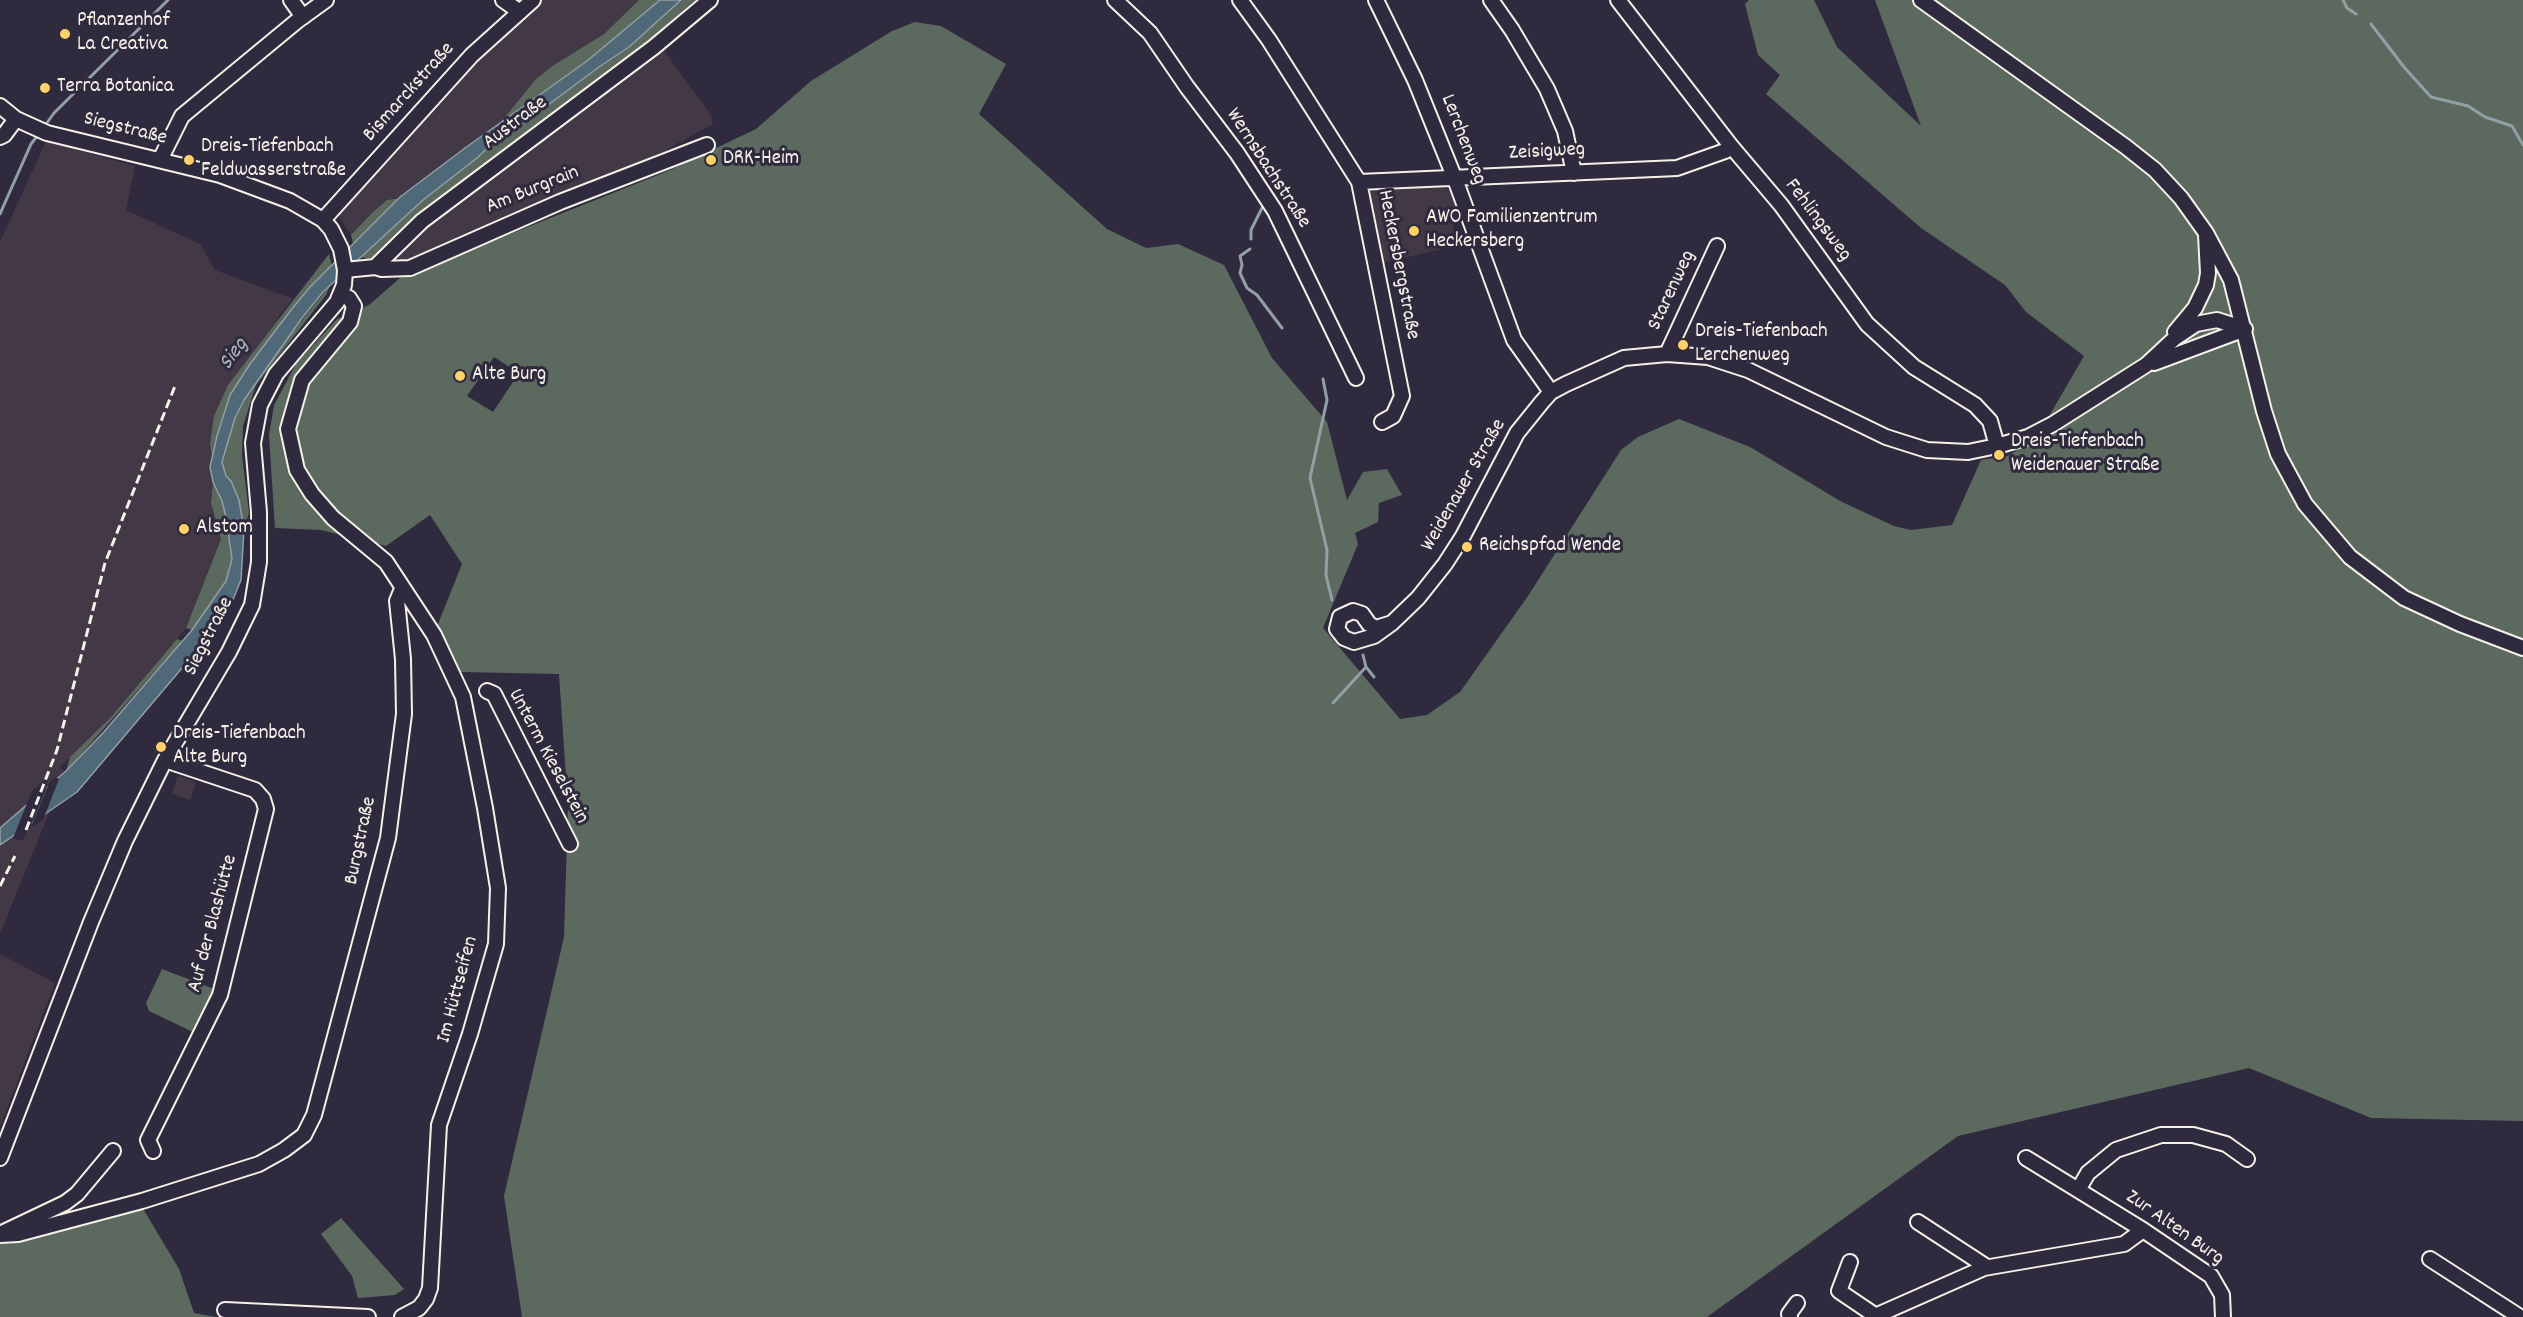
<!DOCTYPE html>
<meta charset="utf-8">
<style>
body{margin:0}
canvas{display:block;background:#2f2a3d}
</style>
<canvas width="2523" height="1317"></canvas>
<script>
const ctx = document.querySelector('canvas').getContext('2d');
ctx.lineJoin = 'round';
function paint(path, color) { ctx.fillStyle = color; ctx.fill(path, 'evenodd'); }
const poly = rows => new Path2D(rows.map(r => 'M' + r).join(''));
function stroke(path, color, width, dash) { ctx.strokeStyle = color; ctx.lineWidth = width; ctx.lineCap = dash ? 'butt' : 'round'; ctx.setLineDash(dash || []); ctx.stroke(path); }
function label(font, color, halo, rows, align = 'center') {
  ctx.font = font + ' Dekko,sans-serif'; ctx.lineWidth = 6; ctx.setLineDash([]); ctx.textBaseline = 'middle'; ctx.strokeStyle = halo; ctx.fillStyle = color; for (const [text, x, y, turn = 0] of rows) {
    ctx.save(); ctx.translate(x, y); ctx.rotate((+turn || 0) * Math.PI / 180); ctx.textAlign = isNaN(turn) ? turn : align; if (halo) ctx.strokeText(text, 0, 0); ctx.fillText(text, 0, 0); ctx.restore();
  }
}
paint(poly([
 [542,0,639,0,604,34,536,79,501,122,400,197,387,200,351,235,336,212,505,31],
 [662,48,711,115,713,124,668,149,400,278,379,255],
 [46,141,135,166,126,210,200,244,215,270,293,299,280,315,210,444,213,482,211,503,221,539,186,628,111,717,59,768,66,771,0,934,0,242],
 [49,777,23,841,13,838,32,791],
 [1442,185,1451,192,1456,206,1450,217,1459,245,1378,264,1367,192],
 [178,776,196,782,190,800,172,794],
 [0,954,55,983,0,1127]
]), '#423846');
paint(poly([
 [639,0,660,0,587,61,501,122,536,79,554,65,604,34],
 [681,0,695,0,655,35,379,255,369,259,361,257,423,200,477,158,502,134,517,128,599,67,629,47],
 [1749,0,1814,0,1837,47,1921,126,1875,0,2523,0,2523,1121,2371,1118,2249,1068,1958,1136,1707,1317,522,1317,504,1196,564,937,568,806,559,674,461,672,438,624,462,564,430,515,386,546,321,530,275,528,269,435,274,405,296,364,337,319,369,305,400,278,668,171,756,129,811,81,892,31,915,22,941,26,1006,64,979,114,1107,229,1146,248,1178,244,1224,265,1272,358,1327,422,1347,500,1363,472,1387,469,1402,495,1379,503,1378,522,1355,533,1358,544,1323,628,1400,719,1427,715,1460,692,1528,596,1621,450,1638,437,1679,419,1750,447,1842,502,1894,526,1911,530,1952,525,1981,460,2008,456,2037,437,2084,356,2026,312,2005,285,1921,228,1766,94,1780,75,1758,55,1745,4],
 [494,357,519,373,493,412,467,396],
 [400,198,377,222,353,244,351,235,372,213,387,200],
 [329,254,332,266,310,287,291,310,250,364,230,395,212,458,210,444,214,416,228,385],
 [330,285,326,295,256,385,243,426,242,455,249,513,244,529,239,500,231,481,226,476,222,462,235,418,250,388,275,354],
 [213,482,222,501,226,517,232,559,226,581,192,630,186,628,221,539,211,503],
 [177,639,182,641,66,771,70,757,111,717],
 [162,969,214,989,207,1009,195,1033,149,1011,146,1003],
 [142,1207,179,1269,194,1313,216,1317,0,1317,0,1243],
 [341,1218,404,1289,395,1295,358,1298,352,1276,321,1234]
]), '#5c695f');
const water = poly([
 [660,0,681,0,629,47,599,67,517,128,502,134,477,158,423,200,323,292,302,318,244,400,235,418,222,462,226,476,231,481,239,500,244,529,241,580,230,607,210,635,77,792,0,845,0,828,66,771,102,734,192,630,226,581,232,559,226,517,222,501,213,482,210,467,217,436,230,395,250,364,291,310,310,287,400,197,465,148,587,61,660,0]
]);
paint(water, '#506978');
stroke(water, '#929fa5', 1.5);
paint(poly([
 [55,777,59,779,43,820,31,827,49,783],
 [48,784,30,828,13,838,28,801]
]), '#2f2a3d');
stroke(poly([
 [2343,0,2347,8,2356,14],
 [2371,24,2404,67,2431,97,2468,106,2485,117,2512,126,2523,145],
 [44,127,54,113,168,0],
 [0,214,31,144,38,135],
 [1251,239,1251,230,1262,208],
 [1250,249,1240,256,1242,265,1240,273,1247,288,1257,295,1282,328],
 [1323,379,1327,400,1310,478,1327,550,1326,575,1332,600],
 [1363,655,1366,667,1374,677],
 [1333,703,1366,667]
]), '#929fa5', 3);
const minor = poly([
 [291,0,303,17],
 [503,0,520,12],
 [1115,0,1150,33,1187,87,1237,153,1275,211,1356,378],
 [1240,0,1269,40,1359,182,1402,396,1393,416,1382,422],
 [1376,0,1415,80,1455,179,1514,340,1551,392],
 [1491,0,1512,30,1547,89,1565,131,1574,173],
 [1618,0,1731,146,1781,205,1867,324,1914,367,1975,405,1990,421,1997,446],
 [1921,0,2126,147,2155,170,2181,198,2206,233,2231,280,2264,411,2278,454,2305,504,2350,557,2404,598,2460,624,2523,648],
 [0,106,16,119,47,133,220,175,290,201,323,220,331,229,341,249,345,270,344,285,337,302,276,374,260,405,253,443,259,512,259,562,252,605,229,652,165,760,125,841,91,922,0,1158],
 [0,137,4,135,16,119],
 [160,160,182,116,297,21,326,0],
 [1359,182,1677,168,1725,151,1731,146],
 [323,220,472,55,533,0],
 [375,267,382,269,410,268,560,202,707,145],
 [345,270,375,267,422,221,654,47,710,0],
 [341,294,349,298,354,306,350,322,302,380,288,429,297,470,312,494,333,518,386,562,434,635,463,697,485,808,498,888,496,944,470,1034,439,1125,430,1288,426,1299,419,1308,402,1317],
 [2175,332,2195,308,2206,285,2208,273,2206,235],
 [1667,354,1717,246],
 [2154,363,2245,329],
 [1392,623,1376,628,1369,624,1362,614,1353,611,1340,617,1337,629,1344,638,1354,642,1374,636,1392,623,1418,598,1445,564,1463,536,1517,433,1542,402,1551,392,1566,384,1624,358,1667,354,1708,357,1748,370,1886,437,1927,450,1968,452,1997,446,2028,437,2053,424,2146,365,2175,338,2196,324,2217,320,2245,329],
 [487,691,494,694,570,844],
 [153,1151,148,1140,220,995,266,809,263,799,255,790,165,760],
 [2026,1158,2143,1230,2211,1276,2222,1295,2223,1317],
 [2078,1190,2088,1173,2116,1150,2161,1135,2193,1135,2226,1144,2247,1159],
 [1918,1222,1987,1267],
 [4,1232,65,1203,77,1194,113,1151],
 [0,1235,18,1234,142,1201,259,1164,284,1150,304,1135,314,1115,388,838,404,714,403,659,397,601,402,589],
 [2430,1259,2520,1317],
 [1850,1262,1839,1291,1876,1316],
 [225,1310,368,1317],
 [1790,1317,1789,1314,1797,1303],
 [1873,1317,1984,1268,2124,1244,2143,1230]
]);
stroke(minor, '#f4f1e8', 18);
stroke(minor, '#2f2a3d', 14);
stroke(poly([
 [26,830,57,750,105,563,175,386],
 [0,886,15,856]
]), '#f4f1e8', 3, [9, 4.5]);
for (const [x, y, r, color] of [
 [65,34,6,"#ffd166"],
 [45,88,6,"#ffd166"],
 [189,160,6,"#ffd166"],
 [711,160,6,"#ffd166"],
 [1414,231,6,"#ffd166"],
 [1683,345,6,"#ffd166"],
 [460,376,6,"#ffd166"],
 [1999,455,6,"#ffd166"],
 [184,529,6,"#ffd166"],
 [1467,547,6,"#ffd166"],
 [161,747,6,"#ffd166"]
]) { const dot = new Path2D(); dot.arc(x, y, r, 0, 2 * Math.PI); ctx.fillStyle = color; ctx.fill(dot); stroke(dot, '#2f2a3d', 2); }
label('21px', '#f4f1e8', '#2f2a3d', [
 ["Pflanzenhof",77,22],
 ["La Creativa",77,46],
 ["Terra Botanica",57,88],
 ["Dreis-Tiefenbach",201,148],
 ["Feldwasserstraße",201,172],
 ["DRK-Heim",723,160],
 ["AWO Familienzentrum",1426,219],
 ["Heckersberg",1426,243],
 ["Dreis-Tiefenbach",1695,333],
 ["Lerchenweg",1695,357],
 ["Alte Burg",472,376],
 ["Dreis-Tiefenbach",2011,443],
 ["Weidenauer Straße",2011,467],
 ["Alstom",196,529],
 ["Reichspfad Wende",1479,547],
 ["Dreis-Tiefenbach",173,735],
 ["Alte Burg",173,759]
], 'left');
label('21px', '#f4f1e8', '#2f2a3d', [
 ["Bismarckstraße",410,93,-48],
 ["Austraße",516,124,-37],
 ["Siegstraße",125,130,14],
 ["Lerchenweg",1462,140,69],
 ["Zeisigweg",1547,153,-3],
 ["Wernsbachstraße",1267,169,57],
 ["Am Burgrain",533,191,-22],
 ["Fehlingsweg",1817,221,53],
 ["Heckersbergstraße",1397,265,79],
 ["Starenweg",1673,291,-65],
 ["Weidenauer Straße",1465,486,-60],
 ["Siegstraße",210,637,-63],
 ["Unterm Kieselstein",547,757,62],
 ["Burgstraße",362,841,-78],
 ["Auf der Blashütte",214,924,-75],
 ["Im Hüttseifen",459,990,-75],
 ["Zur Alten Burg",2174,1229,35]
]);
label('italic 22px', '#aab4b6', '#2f2a3d', [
 ["Sieg",235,355,-54]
]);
</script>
